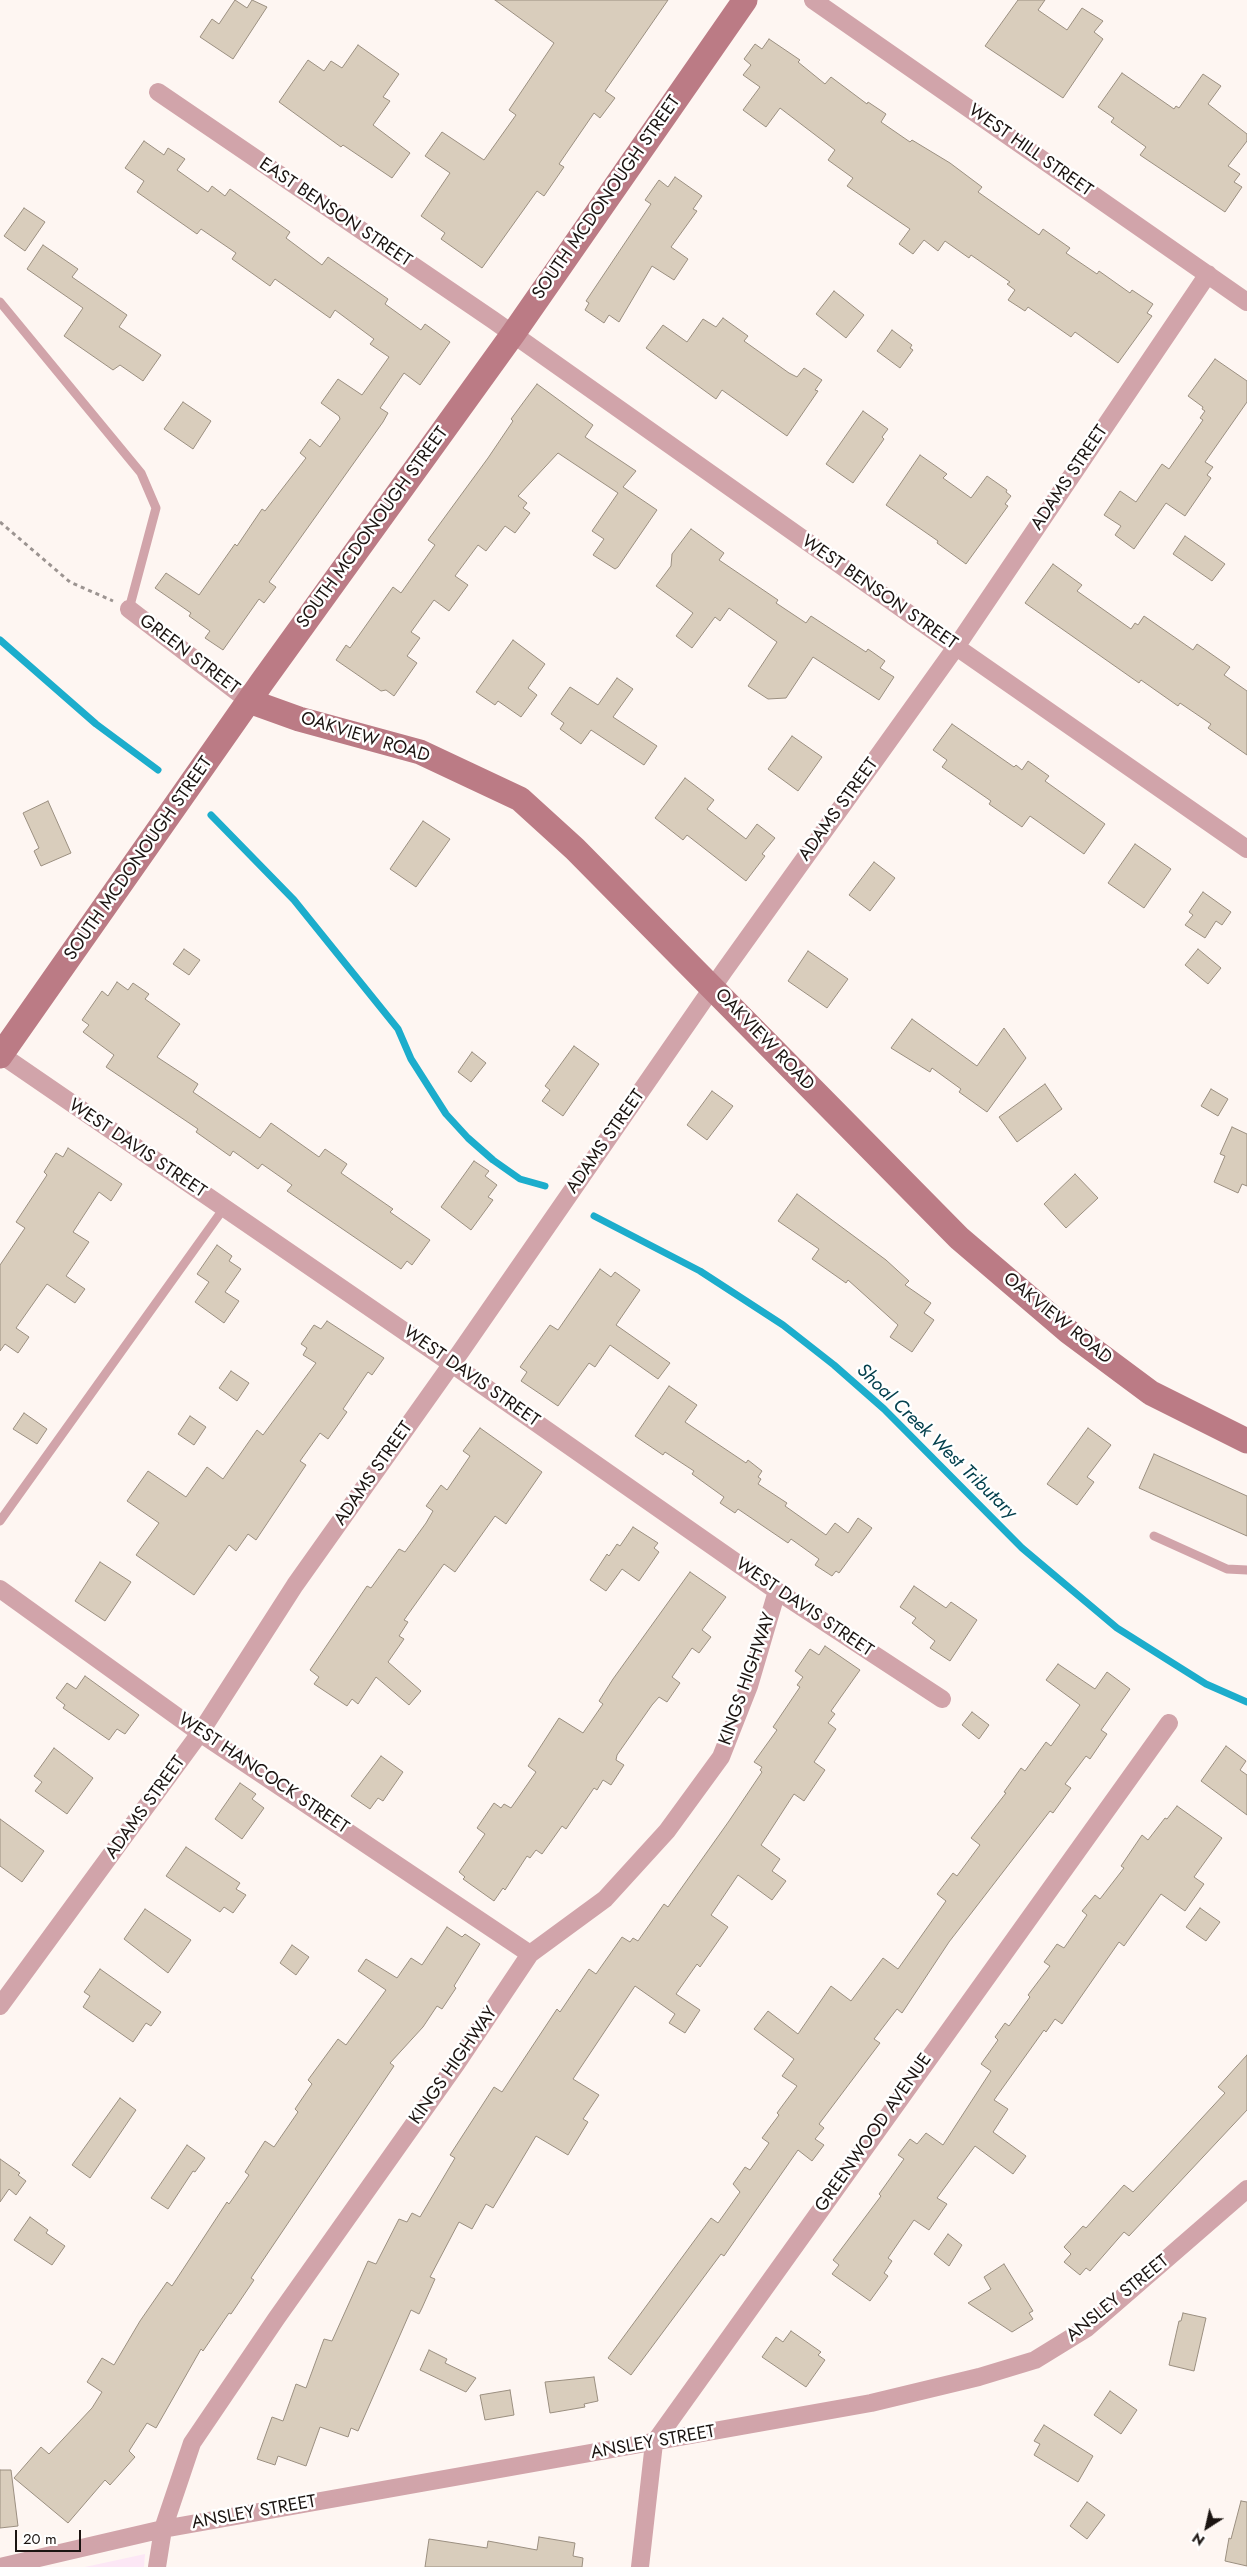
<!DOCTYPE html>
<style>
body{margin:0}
#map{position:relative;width:1247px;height:2567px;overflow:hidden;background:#fef6f2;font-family:Jost,sans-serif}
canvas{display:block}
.north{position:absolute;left:1182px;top:2502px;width:50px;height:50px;-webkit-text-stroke:4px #fff;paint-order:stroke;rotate:215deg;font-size:14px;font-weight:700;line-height:20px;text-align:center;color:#1b1411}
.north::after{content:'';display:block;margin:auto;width:18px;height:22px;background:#1b1411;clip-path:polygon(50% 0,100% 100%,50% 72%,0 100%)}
.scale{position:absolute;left:15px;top:2530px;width:66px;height:22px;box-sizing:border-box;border:2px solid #1b1411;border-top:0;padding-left:6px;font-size:15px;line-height:18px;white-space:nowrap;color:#1b1411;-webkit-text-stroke:4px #fff;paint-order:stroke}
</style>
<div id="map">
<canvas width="1247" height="2567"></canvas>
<div class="north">N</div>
<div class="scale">20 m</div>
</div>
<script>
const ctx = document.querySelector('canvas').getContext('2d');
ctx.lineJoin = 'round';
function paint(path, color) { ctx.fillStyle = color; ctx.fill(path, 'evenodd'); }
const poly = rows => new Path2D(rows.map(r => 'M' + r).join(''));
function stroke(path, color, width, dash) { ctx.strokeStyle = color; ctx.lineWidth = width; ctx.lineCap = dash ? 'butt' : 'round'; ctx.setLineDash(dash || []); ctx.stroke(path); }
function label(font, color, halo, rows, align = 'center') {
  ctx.font = font + ' Jost,sans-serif'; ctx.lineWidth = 5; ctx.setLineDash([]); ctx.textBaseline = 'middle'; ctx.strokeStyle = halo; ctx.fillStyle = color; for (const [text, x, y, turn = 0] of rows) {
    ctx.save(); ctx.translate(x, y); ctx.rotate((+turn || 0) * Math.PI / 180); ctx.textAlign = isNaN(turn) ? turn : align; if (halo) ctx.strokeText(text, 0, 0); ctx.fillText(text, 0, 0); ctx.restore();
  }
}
paint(poly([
 [145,2554,144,2567,85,2567]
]), '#fce7f5');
stroke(poly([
 [0,640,96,724,158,770],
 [211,815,294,900,398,1029,411,1059,446,1114,468,1138,493,1160,520,1179,545,1186],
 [594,1216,700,1271,783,1325,834,1365,884,1409,1022,1548,1117,1628,1206,1684,1247,1702]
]), '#1cadcc', 7);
const building = poly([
 [235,0,247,8,252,0,267,7,233,59,200,37,212,19,219,24,235,0],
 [495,0,668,0,605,91,615,98,600,118,594,113,559,164,564,167,544,196,537,191,482,268,441,239,445,233,421,216,450,173,425,156,442,132,484,160,516,115,509,110,554,43,495,0],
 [1018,0,1045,0,1038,10,1067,30,1082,8,1103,21,1094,32,1103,39,1063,98,985,46,1018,0],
 [769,39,800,60,798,62,825,84,831,77,867,104,868,102,886,114,881,122,910,142,912,140,950,163,982,187,978,192,1039,235,1043,229,1070,248,1066,253,1097,274,1099,271,1130,293,1132,290,1153,304,1147,313,1152,316,1118,363,1075,332,1071,337,1028,307,1025,311,1008,300,1015,290,1007,284,1010,282,971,255,969,258,945,241,938,251,924,240,913,254,899,244,910,229,847,186,853,178,828,160,835,150,780,108,766,127,743,110,760,87,743,75,751,65,744,59,755,44,762,49,769,39],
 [358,45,399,74,383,97,390,101,373,125,410,153,392,178,343,145,341,147,279,102,308,60,324,71,331,61,342,68,358,45],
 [1122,73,1174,109,1176,106,1179,108,1203,74,1221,86,1208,104,1247,134,1247,141,1228,166,1240,174,1234,182,1242,187,1225,212,1140,155,1146,147,1111,122,1114,118,1098,107,1122,73],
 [144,141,164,155,168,148,185,159,177,170,208,192,212,186,225,196,230,189,290,232,286,238,322,265,328,257,388,299,385,304,421,330,425,324,450,342,420,385,404,373,380,408,388,413,383,422,269,582,276,587,264,603,259,599,223,650,205,638,210,631,189,616,191,613,155,588,166,573,199,595,235,544,237,546,262,509,265,511,306,458,300,453,310,439,320,447,340,419,339,416,321,403,338,379,362,395,389,357,370,344,374,339,335,310,330,318,275,279,270,286,232,259,236,253,201,229,197,234,137,192,144,181,125,168,144,141],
 [675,177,702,196,693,209,697,211,671,247,688,259,674,280,652,266,619,322,609,315,604,323,585,310,589,303,586,301,651,204,645,200,659,180,668,187,675,177],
 [24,208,45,222,25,251,4,236,24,208],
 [43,245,78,269,72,277,127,315,119,327,161,355,143,381,120,365,113,370,64,336,83,308,27,269,43,245],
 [834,291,864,315,846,338,816,314,834,291],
 [723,318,748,336,744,341,789,373,797,377,804,368,822,380,815,390,818,391,787,436,722,390,716,399,646,348,663,325,687,342,703,319,716,327,723,318],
 [892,330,912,345,910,348,913,350,900,368,877,351,892,330],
 [1215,359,1247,381,1247,402,1205,462,1213,467,1207,475,1211,478,1185,516,1166,503,1134,549,1115,535,1121,526,1104,515,1120,491,1136,502,1162,464,1169,469,1203,420,1200,418,1205,411,1202,409,1203,407,1188,396,1215,359],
 [537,384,593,425,585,437,636,471,623,487,657,510,618,567,615,569,593,555,604,539,592,531,618,493,558,453,518,496,527,503,523,508,530,513,515,533,505,526,486,551,478,545,455,576,468,585,449,611,434,600,411,632,420,638,407,656,417,663,394,696,386,690,381,691,336,660,346,645,350,648,393,587,401,593,435,545,428,540,488,458,513,421,511,419,537,384],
 [183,402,211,421,193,449,164,429,183,402],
 [863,411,888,429,882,437,884,439,853,483,826,464,863,411],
 [920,455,947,474,943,478,971,498,987,476,1007,490,1006,492,1011,496,1005,504,1008,506,966,564,937,543,938,541,886,505,920,455],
 [691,529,724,553,719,560,778,600,776,603,806,623,811,616,866,652,868,649,885,661,880,668,894,677,879,700,813,657,786,698,768,699,748,686,777,642,729,608,720,621,715,617,692,648,676,636,693,613,656,586,671,566,672,554,691,529],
 [1185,536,1225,564,1212,581,1173,554,1185,536],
 [1053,564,1082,585,1077,591,1131,629,1135,623,1138,625,1144,616,1193,650,1197,644,1230,667,1224,675,1247,691,1247,755,1208,728,1211,724,1180,703,1178,706,1141,680,1139,683,1025,603,1053,564],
 [513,640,545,664,528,688,537,695,521,717,498,701,495,705,476,692,513,640],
 [617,678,633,689,613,717,657,746,644,765,591,730,581,744,560,729,564,723,551,714,570,687,598,705,617,678],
 [952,724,1014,767,1016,765,1022,770,1028,761,1049,776,1045,781,1105,824,1084,854,1030,816,1022,827,989,804,991,801,942,767,947,760,933,750,952,724],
 [792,736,822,757,798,791,768,769,792,736],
 [685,778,714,800,707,809,746,839,757,824,775,838,762,854,765,856,746,881,687,835,683,840,655,818,685,778],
 [48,801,71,853,41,866,34,851,39,848,23,813,48,801],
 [423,821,450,839,416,887,390,869,423,821],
 [1135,844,1171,869,1144,908,1108,883,1135,844],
 [874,862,895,878,870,911,849,895,874,862],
 [1203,892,1231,912,1222,925,1216,921,1205,938,1185,925,1193,915,1189,912,1203,892],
 [184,949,200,960,189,975,173,964,184,949],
 [1198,949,1221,968,1208,984,1185,965,1198,949],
 [808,951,848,979,827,1008,788,981,808,951],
 [117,982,128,990,133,983,149,994,145,999,180,1024,157,1057,198,1084,193,1092,260,1138,271,1123,319,1157,325,1149,347,1164,341,1173,393,1209,390,1212,430,1240,412,1265,407,1261,401,1269,287,1191,292,1185,262,1164,258,1169,233,1151,230,1156,196,1132,198,1129,106,1067,114,1055,83,1032,89,1025,82,1020,102,991,108,996,117,982],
 [912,1019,977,1066,1004,1028,1026,1058,987,1112,959,1092,961,1089,932,1068,930,1072,891,1048,912,1019],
 [574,1046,599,1064,563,1116,542,1101,550,1090,545,1086,574,1046],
 [472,1052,486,1063,471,1082,458,1072,472,1052],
 [1045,1084,1062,1109,1017,1142,999,1117,1045,1084],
 [1211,1089,1228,1099,1218,1116,1201,1106,1211,1089],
 [712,1091,733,1106,707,1140,687,1125,712,1091],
 [1232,1127,1247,1134,1247,1186,1242,1184,1238,1193,1214,1182,1225,1156,1220,1154,1232,1127],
 [68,1148,122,1184,111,1201,99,1192,73,1232,89,1242,66,1276,85,1289,75,1303,47,1284,16,1328,29,1337,18,1353,5,1344,0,1351,0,1265,25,1228,16,1222,47,1175,44,1172,56,1153,63,1157,68,1148],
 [474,1161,489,1171,485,1176,497,1185,488,1197,493,1200,471,1230,441,1207,474,1161],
 [1075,1174,1098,1198,1066,1228,1044,1204,1075,1174],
 [797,1194,886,1260,909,1281,905,1285,931,1303,924,1313,934,1320,912,1352,890,1337,898,1325,848,1280,846,1283,812,1259,819,1249,778,1221,797,1194],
 [217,1245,232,1256,229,1261,241,1269,225,1292,239,1301,224,1323,195,1302,209,1282,197,1274,217,1245],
 [600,1269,611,1277,615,1272,640,1290,616,1325,670,1363,658,1379,610,1345,595,1367,589,1363,558,1406,521,1381,527,1372,520,1367,550,1325,558,1330,600,1269],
 [327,1321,384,1358,372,1375,368,1372,343,1409,347,1412,328,1439,320,1433,300,1461,306,1465,256,1540,248,1534,236,1551,229,1545,194,1595,136,1555,159,1523,127,1501,148,1471,186,1497,207,1467,223,1479,257,1430,263,1435,316,1363,303,1355,307,1348,301,1344,314,1325,321,1329,327,1321],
 [231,1371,249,1383,237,1401,219,1388,231,1371],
 [669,1386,697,1405,685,1422,746,1463,748,1460,762,1471,758,1477,761,1479,758,1484,787,1503,785,1506,826,1535,835,1523,848,1533,858,1518,872,1528,839,1573,836,1571,832,1576,815,1565,819,1559,791,1539,788,1543,738,1509,735,1513,720,1503,724,1497,692,1474,694,1471,665,1452,663,1455,635,1436,669,1386],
 [24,1413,47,1429,37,1444,13,1429,24,1413],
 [190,1416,206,1427,194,1445,178,1434,190,1416],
 [480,1428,542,1472,506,1524,495,1516,455,1572,444,1564,404,1620,408,1622,399,1636,404,1639,388,1662,421,1691,409,1705,376,1677,358,1704,352,1699,347,1706,314,1684,319,1677,310,1670,367,1586,371,1588,399,1549,405,1552,426,1523,433,1511,426,1506,441,1485,447,1490,470,1456,463,1451,480,1428],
 [1088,1428,1111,1445,1087,1477,1094,1482,1077,1505,1047,1484,1088,1428],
 [1154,1454,1247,1496,1247,1536,1139,1488,1154,1454],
 [633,1527,658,1543,654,1548,659,1552,639,1581,622,1569,606,1591,590,1580,607,1554,609,1556,617,1544,620,1546,633,1527],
 [100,1562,131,1582,105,1621,75,1601,100,1562],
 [690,1572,726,1597,702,1630,711,1637,699,1653,692,1648,672,1677,680,1683,667,1702,659,1697,652,1705,617,1755,616,1760,624,1765,611,1785,603,1780,597,1790,594,1788,566,1829,562,1826,542,1854,536,1850,530,1858,527,1856,505,1890,503,1888,494,1901,463,1879,465,1877,459,1872,485,1834,477,1828,494,1803,501,1808,504,1804,511,1808,536,1772,528,1766,559,1718,583,1733,603,1704,599,1701,613,1679,690,1572],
 [914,1586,946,1608,951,1602,977,1620,950,1661,930,1648,935,1641,912,1623,916,1618,900,1607,914,1586],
 [825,1646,860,1670,831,1711,835,1714,828,1723,836,1729,814,1762,825,1770,804,1801,794,1794,761,1845,780,1859,772,1871,786,1881,772,1900,738,1875,711,1915,728,1927,700,1967,697,1964,676,1994,700,2010,685,2033,669,2023,675,2014,635,1986,573,2079,599,2095,583,2119,588,2122,568,2155,536,2136,493,2208,486,2204,472,2229,459,2222,430,2277,435,2279,422,2308,419,2314,411,2310,358,2431,351,2428,348,2437,320,2427,306,2466,278,2456,275,2465,257,2459,272,2417,283,2421,296,2384,306,2388,324,2339,332,2341,368,2261,376,2264,399,2219,407,2222,412,2213,420,2217,455,2158,450,2155,494,2087,502,2092,557,2009,560,2012,589,1969,596,1974,622,1937,630,1942,633,1938,638,1941,664,1904,668,1907,729,1821,762,1772,760,1770,762,1767,754,1762,777,1730,773,1727,800,1687,797,1685,803,1677,795,1671,810,1649,819,1655,825,1646],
 [1058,1664,1095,1689,1107,1672,1130,1689,1101,1730,1107,1734,1090,1759,1086,1756,1065,1784,1071,1788,1053,1813,1050,1811,949,1942,902,2013,897,2009,874,2039,880,2043,819,2124,824,2128,815,2139,824,2145,812,2161,798,2150,724,2256,721,2254,631,2375,608,2358,711,2218,718,2223,740,2192,733,2184,745,2167,750,2170,769,2143,762,2138,779,2115,777,2113,797,2086,782,2076,794,2059,754,2029,768,2011,798,2034,831,1986,851,2001,883,1958,898,1969,946,1901,937,1894,953,1873,957,1876,980,1845,971,1838,1006,1793,1004,1792,1021,1768,1025,1771,1046,1742,1051,1746,1080,1705,1046,1680,1058,1664],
 [85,1676,139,1715,125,1734,117,1729,109,1740,63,1708,65,1705,56,1698,67,1683,76,1689,85,1676],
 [972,1712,989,1725,979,1739,962,1725,972,1712],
 [1226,1746,1246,1761,1240,1770,1247,1775,1247,1815,1201,1781,1226,1746],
 [54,1748,93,1778,67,1814,35,1791,42,1782,34,1776,54,1748],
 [381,1756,403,1772,383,1801,378,1798,370,1809,351,1796,381,1756],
 [240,1783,256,1794,252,1799,264,1808,242,1839,215,1819,240,1783],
 [1177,1806,1222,1838,1194,1877,1204,1884,1185,1911,1161,1894,1124,1946,1119,1942,1062,2024,1055,2019,1046,2032,1044,2030,994,2100,1008,2109,993,2132,1026,2156,1013,2174,975,2146,937,2198,947,2204,929,2230,914,2220,888,2258,892,2261,884,2273,888,2276,870,2301,832,2274,839,2265,833,2260,881,2196,879,2194,904,2159,898,2155,910,2139,917,2144,926,2133,943,2145,991,2071,981,2064,998,2040,995,2037,1005,2023,1009,2026,1030,1997,1028,1995,1050,1966,1044,1962,1057,1944,1064,1948,1087,1915,1082,1911,1095,1895,1100,1899,1124,1868,1121,1866,1142,1835,1148,1840,1165,1818,1167,1819,1177,1806],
 [0,1819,44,1851,22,1882,0,1866,0,1819],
 [186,1847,240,1883,236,1889,246,1895,233,1913,224,1907,220,1912,166,1876,186,1847],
 [1200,1908,1220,1922,1206,1941,1186,1927,1200,1908],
 [145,1909,191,1940,168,1973,124,1939,145,1909],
 [447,1927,462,1937,465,1934,480,1944,454,1986,456,1988,442,2009,437,2006,423,2027,390,2063,394,2066,251,2278,254,2280,231,2314,229,2313,203,2351,201,2349,156,2428,147,2423,129,2451,135,2457,110,2485,105,2480,68,2523,14,2478,41,2447,49,2454,92,2408,102,2392,87,2382,102,2358,114,2365,140,2321,167,2282,172,2286,227,2202,229,2204,249,2175,245,2172,265,2141,274,2147,298,2112,295,2109,312,2084,308,2080,338,2039,346,2045,386,1990,358,1971,366,1959,397,1978,411,1958,422,1965,447,1927],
 [292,1945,309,1957,296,1975,280,1963,292,1945],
 [100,1969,161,2012,151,2026,146,2023,133,2042,83,2007,90,1996,84,1992,100,1969],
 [1247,2055,1247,2110,1129,2236,1124,2232,1090,2271,1086,2268,1080,2275,1064,2262,1071,2254,1064,2247,1083,2226,1086,2228,1124,2185,1133,2192,1165,2158,1225,2093,1218,2087,1247,2055],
 [120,2098,136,2110,90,2178,72,2165,120,2098],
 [187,2145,205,2158,195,2172,193,2171,168,2209,151,2198,187,2145],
 [0,2159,20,2173,18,2175,26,2181,16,2195,9,2189,0,2202,0,2159],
 [30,2217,48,2230,46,2233,65,2246,52,2265,14,2240,30,2217],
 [948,2234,962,2245,949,2266,934,2254,948,2234],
 [1004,2264,1033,2311,1029,2313,1033,2319,1012,2332,968,2303,991,2289,984,2277,1004,2264],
 [1183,2313,1206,2318,1194,2371,1169,2365,1179,2321,1181,2321,1183,2313],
 [791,2331,821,2352,818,2355,825,2360,806,2387,762,2357,776,2337,783,2342,791,2331],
 [429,2350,447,2359,445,2363,476,2378,466,2392,420,2370,429,2350],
 [594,2377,598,2401,584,2404,585,2407,550,2413,545,2382,594,2377],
 [510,2390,514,2415,485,2420,480,2395,510,2390],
 [1110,2391,1137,2410,1121,2434,1094,2415,1110,2391],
 [1044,2425,1093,2456,1078,2482,1034,2455,1040,2444,1034,2441,1044,2425],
 [0,2470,11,2470,18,2526,0,2528,0,2470],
 [1241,2501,1247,2502,1247,2566,1225,2561,1229,2538,1231,2539,1241,2501],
 [1087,2502,1105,2515,1087,2539,1070,2526,1087,2502],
 [539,2537,575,2543,573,2556,583,2558,582,2567,425,2567,429,2539,487,2548,488,2541,537,2550,539,2537]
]);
paint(building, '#d9cdbc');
stroke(building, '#9b8f80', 1);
stroke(poly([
 [0,522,70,582,113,601]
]), '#9c9491', 3, [4, 4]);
stroke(poly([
 [0,302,141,473,156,508,129,609],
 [0,1521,224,1208],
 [1154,1536,1227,1569,1247,1570]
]), '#d1a4aa', 9);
stroke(poly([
 [813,0,1247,302],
 [158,92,493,320,942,637,1247,849],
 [129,609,249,701],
 [0,1054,452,1364,777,1591,942,1699],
 [0,1589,200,1733,530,1954],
 [0,2006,200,1733,295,1585,461,1351,724,971,956,647,1208,274],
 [0,2567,163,2529,871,2403,979,2377,1035,2360,1087,2328,1247,2189],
 [157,2567,163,2529,192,2443,276,2319,457,2063,530,1954,605,1899,667,1831,721,1757,749,1686,777,1591],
 [640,2567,654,2443,1169,1723]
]), '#d1a4aa', 18);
stroke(poly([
 [249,701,299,719,420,752,520,799,575,849,959,1238,1069,1332,1151,1393,1247,1441],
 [0,1056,262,682,513,334,745,0]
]), '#bb7b85', 25);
label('18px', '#1b1411', '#fff', [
 ["WEST HILL STREET",1030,151,35],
 ["SOUTH MCDONOUGH STREET",607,198,-55],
 ["EAST BENSON STREET",335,213,34],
 ["ADAMS STREET",1070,478,-56],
 ["SOUTH MCDONOUGH STREET",373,528,-54],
 ["WEST BENSON STREET",879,593,35],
 ["GREEN STREET",189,655,37],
 ["OAKVIEW ROAD",365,738,17],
 ["ADAMS STREET",839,810,-54],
 ["SOUTH MCDONOUGH STREET",139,859,-55],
 ["OAKVIEW ROAD",764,1040,46],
 ["ADAMS STREET",606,1142,-55],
 ["WEST DAVIS STREET",137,1149,34],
 ["OAKVIEW ROAD",1057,1319,39],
 ["WEST DAVIS STREET",471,1377,35],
 ["ADAMS STREET",374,1474,-55],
 ["WEST DAVIS STREET",804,1608,34],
 ["KINGS HIGHWAY",748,1679,-71],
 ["WEST HANCOCK STREET",263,1774,34],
 ["ADAMS STREET",146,1808,-54],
 ["KINGS HIGHWAY",454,2066,-55],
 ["GREENWOOD AVENUE",874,2133,-55],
 ["ANSLEY STREET",1118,2299,-39],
 ["ANSLEY STREET",653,2443,-10],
 ["ANSLEY STREET",254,2513,-10]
]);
label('italic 19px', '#04404d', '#fff', [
 ["Shoal Creek West Tributary",936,1442,44]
]);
</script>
